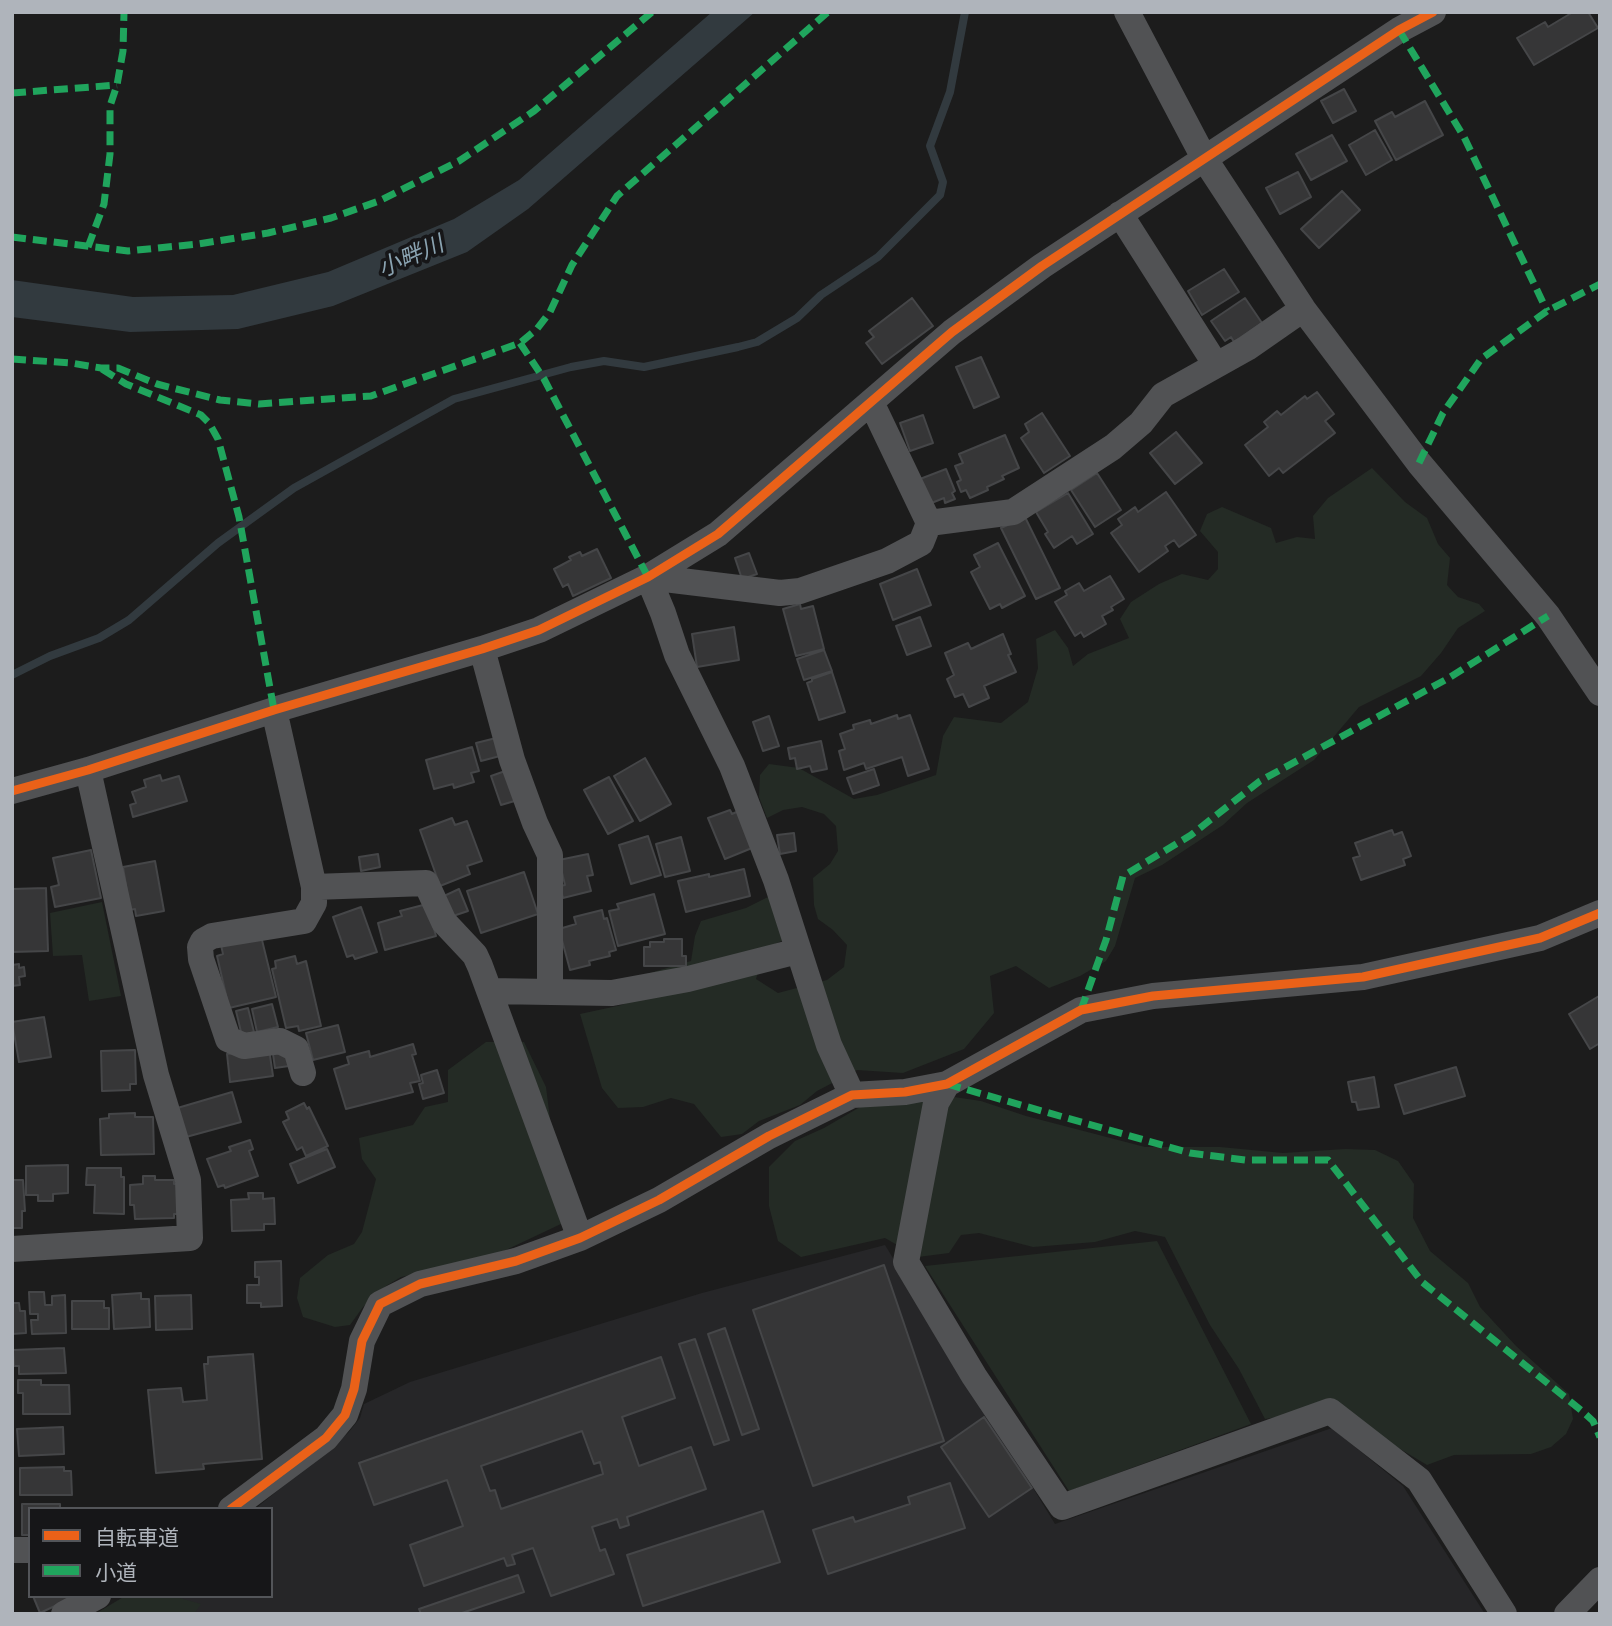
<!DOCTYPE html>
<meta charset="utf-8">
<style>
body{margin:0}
#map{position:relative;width:1612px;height:1626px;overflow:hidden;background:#1c1c1c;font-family:Inter,"Noto Sans JP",sans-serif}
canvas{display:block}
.frame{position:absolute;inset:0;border:14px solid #afb4bb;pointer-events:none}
.legend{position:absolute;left:28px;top:1507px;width:245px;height:91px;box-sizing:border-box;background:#161618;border:2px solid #535559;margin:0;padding:9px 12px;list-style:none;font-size:21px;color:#afb4bb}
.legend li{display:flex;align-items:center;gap:14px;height:35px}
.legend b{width:35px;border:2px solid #535559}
</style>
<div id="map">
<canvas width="1612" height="1626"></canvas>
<div class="frame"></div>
<ul class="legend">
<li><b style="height:9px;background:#ea6118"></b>自転車道</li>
<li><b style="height:9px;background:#20a55d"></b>小道</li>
</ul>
</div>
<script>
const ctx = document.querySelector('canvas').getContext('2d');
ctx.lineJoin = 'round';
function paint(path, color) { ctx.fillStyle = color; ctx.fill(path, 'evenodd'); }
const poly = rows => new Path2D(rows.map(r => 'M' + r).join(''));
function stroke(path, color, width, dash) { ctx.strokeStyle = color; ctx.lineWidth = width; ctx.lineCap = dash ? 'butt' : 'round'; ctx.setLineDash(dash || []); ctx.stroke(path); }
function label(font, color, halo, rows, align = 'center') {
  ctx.font = font + ' Inter,"Noto Sans JP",sans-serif'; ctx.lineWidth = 7; ctx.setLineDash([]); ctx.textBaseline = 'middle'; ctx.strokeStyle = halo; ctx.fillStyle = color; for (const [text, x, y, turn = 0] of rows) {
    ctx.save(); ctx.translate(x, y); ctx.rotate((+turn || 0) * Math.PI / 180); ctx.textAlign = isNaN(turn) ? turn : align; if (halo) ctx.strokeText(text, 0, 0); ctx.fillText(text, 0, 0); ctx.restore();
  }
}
paint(poly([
 [885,1245,1055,1524,1332,1428,1403,1486,1485,1614,147,1614,147,1596,271,1596,271,1509,255,1509,348,1433,360,1418,364,1404,410,1382,702,1293]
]), '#262628');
paint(poly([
 [1372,468,1405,502,1427,518,1438,544,1450,558,1447,585,1458,597,1479,604,1485,611,1458,628,1441,653,1421,676,1359,707,1314,760,1247,803,1223,825,1162,865,1135,878,1115,946,1106,961,1080,976,1049,988,1016,966,990,976,994,1013,964,1049,903,1073,857,1070,817,1091,800,1105,759,1121,742,1134,721,1137,694,1104,671,1098,643,1107,618,1108,602,1088,580,1014,622,1005,636,997,636,977,691,961,695,936,701,921,746,908,770,896,786,939,766,948,756,979,778,993,827,980,844,967,847,945,833,930,818,919,814,905,813,878,830,864,838,851,836,826,824,814,802,807,783,810,767,818,759,797,760,775,769,764,799,768,854,799,877,795,936,775,943,736,954,717,1001,723,1028,702,1038,668,1036,639,1055,630,1068,648,1073,666,1088,654,1129,638,1120,619,1131,602,1159,584,1182,574,1208,580,1218,569,1218,552,1200,531,1207,514,1222,507,1271,528,1276,543,1297,537,1315,539,1313,516,1328,498],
 [102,902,121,996,89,1001,82,955,53,956,50,913],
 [486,1042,524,1042,546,1087,563,1223,489,1258,401,1277,386,1286,363,1307,350,1325,335,1327,303,1317,297,1298,300,1278,328,1255,354,1244,362,1232,376,1179,362,1159,359,1138,413,1125,425,1107,448,1102,448,1070],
 [954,1097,981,1101,1026,1116,1145,1147,1220,1147,1283,1153,1345,1149,1375,1150,1398,1161,1414,1184,1413,1218,1430,1251,1468,1283,1480,1307,1516,1346,1569,1394,1573,1419,1566,1434,1551,1447,1531,1454,1454,1455,1427,1465,1375,1434,1294,1414,1265,1419,1239,1369,1210,1325,1165,1237,1135,1231,1095,1242,1033,1247,979,1233,961,1235,949,1253,918,1257,885,1238,801,1257,778,1241,769,1206,769,1167,795,1141,824,1128,860,1107],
 [1157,1241,1251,1424,1069,1491,925,1266],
 [125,1596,173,1596,201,1604,194,1614,95,1614]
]), '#242b25');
paint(poly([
 [712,12,755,12,528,209,467,252,333,306,238,329,130,332,12,317,12,280,133,297,233,295,328,272,454,219,519,180]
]), '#323a3f');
stroke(poly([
 [12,675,50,656,99,638,129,620,218,543,294,488,454,399,571,367,604,361,644,367,738,347,757,342,797,318,821,295,878,257,940,195,943,182,930,146,950,92,965,12]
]), '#323a3f', 8);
const building = poly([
 [1573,12,1588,12,1598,28,1534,65,1517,38,1545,22,1548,27,1573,12],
 [1344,89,1356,111,1333,123,1321,101,1344,89],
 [1425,101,1443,135,1396,160,1375,121,1392,112,1395,117,1425,101],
 [1375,130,1392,160,1366,175,1349,145,1375,130],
 [1332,135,1347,161,1311,180,1296,154,1332,135],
 [1298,172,1311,197,1280,214,1266,188,1298,172],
 [1342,191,1360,210,1319,248,1301,229,1342,191],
 [1224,269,1239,292,1202,315,1188,291,1224,269],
 [912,298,933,326,882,364,866,343,874,337,869,331,912,298],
 [1245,298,1262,323,1234,342,1231,337,1225,341,1211,321,1245,298],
 [981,357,999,397,974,408,956,367,981,357],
 [1317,392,1334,414,1325,421,1335,433,1283,473,1279,468,1269,476,1245,445,1268,427,1264,422,1277,411,1281,415,1305,396,1307,399,1317,392],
 [1042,413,1070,456,1044,473,1021,438,1029,432,1025,424,1042,413],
 [923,415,933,443,910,451,900,423,923,415],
 [1176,432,1202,463,1175,484,1150,453,1176,432],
 [1005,435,1019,468,1002,476,1004,479,987,487,988,490,970,498,966,490,961,492,957,482,961,480,955,466,963,463,959,454,1005,435],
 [946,469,955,491,952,493,955,499,945,503,944,498,929,504,920,479,946,469],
 [1097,473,1121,510,1095,527,1071,490,1097,473],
 [1166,492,1196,535,1179,547,1174,540,1165,546,1168,551,1139,572,1111,533,1122,525,1118,519,1135,507,1138,512,1166,492],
 [1068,493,1093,534,1077,544,1072,536,1054,548,1045,534,1048,532,1036,512,1068,493],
 [1025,517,1060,588,1036,599,1001,528,1025,517],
 [998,543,1025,596,1002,608,1000,604,990,609,971,572,980,567,974,555,998,543],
 [597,549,611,578,573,596,568,584,563,587,554,569,571,560,569,557,580,552,582,556,597,549],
 [749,553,757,574,742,579,735,558,749,553],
 [917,569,931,605,893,620,880,584,917,569],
 [1110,576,1124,599,1111,607,1113,610,1102,616,1106,624,1084,637,1081,632,1075,636,1055,602,1067,595,1065,591,1079,583,1084,591,1110,576],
 [800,604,801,609,813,606,824,649,796,656,783,609,800,604],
 [920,617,931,646,907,655,896,626,920,617],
 [734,627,739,660,697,667,692,634,734,627],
 [1003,634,1011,654,1008,655,1016,672,984,686,989,698,969,707,963,694,955,697,947,679,954,675,945,653,968,643,971,649,1003,634],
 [824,650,832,671,804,680,797,659,824,650],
 [832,672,845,712,819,720,807,683,812,681,812,679,832,672],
 [897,715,898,719,910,715,929,769,908,776,902,757,866,769,864,763,844,770,839,751,845,749,840,734,854,729,853,725,870,720,871,724,897,715],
 [769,716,779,746,763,751,753,722,769,716],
 [496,738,500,756,481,761,476,743,496,738],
 [821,741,827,769,812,772,810,766,797,769,795,758,790,759,788,748,821,741],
 [472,747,479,771,471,773,474,782,454,788,453,784,434,789,426,760,472,747],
 [645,758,671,804,640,821,614,776,645,758],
 [874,769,879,785,853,794,847,778,874,769],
 [508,770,518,800,501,805,491,776,508,770],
 [160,775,162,781,179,776,187,801,133,817,130,805,136,803,132,792,146,787,144,780,160,775],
 [609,777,633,821,608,834,584,790,609,777],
 [730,810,732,814,741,810,752,848,725,859,708,818,730,810],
 [452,818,455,825,467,821,482,861,467,866,470,874,440,886,420,830,452,818],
 [1392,830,1394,835,1402,832,1411,856,1403,859,1405,865,1361,880,1353,858,1360,856,1355,843,1392,830],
 [794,833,796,851,780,854,777,835,794,833],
 [648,836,661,875,631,884,619,845,648,836],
 [681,837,690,871,665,877,656,844,681,837],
 [91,850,101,898,55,907,51,887,59,885,53,858,91,850],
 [378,854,380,867,361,871,359,857,378,854],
 [588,854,593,875,587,876,591,891,563,898,560,886,565,885,559,860,588,854],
 [155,861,164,911,136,916,135,909,130,910,123,867,155,861],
 [744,869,750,896,686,912,678,881,709,874,709,877,744,869],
 [524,872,538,914,481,933,467,891,524,872],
 [46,888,48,951,12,952,12,889,46,888],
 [459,889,468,911,453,916,444,896,459,889],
 [654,894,665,934,618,946,609,911,619,909,617,904,654,894],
 [427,904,436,936,385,950,378,923,402,916,400,911,427,904],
 [361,907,377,952,355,959,353,955,347,957,333,917,361,907],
 [602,910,604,919,607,918,616,950,609,952,610,956,589,961,590,965,570,970,559,929,576,924,574,917,602,910],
 [261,936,276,997,229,1008,217,956,223,954,221,945,261,936],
 [664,939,682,939,682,956,686,956,686,966,644,966,644,947,650,947,650,942,664,942,664,939],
 [295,956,297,964,306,961,321,1026,299,1031,298,1026,286,1028,272,969,276,968,275,961,295,956],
 [19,964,19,968,24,967,25,976,19,977,20,985,12,986,12,965,19,964],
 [1599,996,1600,1043,1590,1049,1569,1014,1599,996],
 [272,1004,278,1027,257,1032,252,1009,272,1004],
 [248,1008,254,1032,242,1036,236,1011,248,1008],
 [44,1017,51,1057,19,1062,12,1022,44,1017],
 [338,1025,345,1052,313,1060,306,1033,338,1025],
 [413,1044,416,1054,412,1055,420,1081,410,1083,413,1092,346,1109,334,1069,349,1064,347,1057,369,1051,370,1057,413,1044],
 [269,1049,273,1076,230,1082,227,1054,269,1049],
 [135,1050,136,1084,130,1084,130,1090,102,1091,101,1051,135,1050],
 [286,1052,289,1066,275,1068,273,1054,286,1052],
 [1456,1067,1465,1096,1404,1114,1395,1085,1456,1067],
 [437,1070,444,1093,423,1099,419,1084,423,1083,421,1075,437,1070],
 [1374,1077,1379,1107,1358,1110,1356,1102,1352,1102,1348,1082,1374,1077],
 [232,1092,241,1122,186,1137,174,1109,232,1092],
 [304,1103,307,1109,309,1107,328,1146,306,1156,302,1147,297,1150,283,1122,289,1119,286,1112,304,1103],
 [135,1113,135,1117,153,1117,154,1154,101,1155,100,1119,109,1118,109,1114,135,1113],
 [250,1140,253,1149,249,1151,258,1176,225,1188,224,1185,218,1187,207,1159,231,1151,229,1147,250,1140],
 [327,1149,335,1167,298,1183,290,1164,327,1149],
 [68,1165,68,1193,53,1194,53,1201,38,1201,38,1195,26,1195,26,1166,68,1165],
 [87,1168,121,1168,121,1177,124,1177,124,1214,94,1213,95,1185,86,1185,87,1168],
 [143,1176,155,1176,155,1180,174,1180,174,1184,178,1184,179,1214,174,1214,174,1218,135,1219,134,1205,130,1205,130,1185,143,1184,143,1176],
 [12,1180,23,1180,25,1211,22,1211,22,1228,12,1228,12,1180],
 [248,1193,263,1193,263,1199,274,1198,275,1224,264,1224,264,1230,232,1231,231,1200,249,1199,248,1193],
 [281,1261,282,1306,261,1307,261,1303,247,1303,247,1285,259,1285,259,1277,255,1277,255,1262,281,1261],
 [884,1265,944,1441,813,1486,753,1310,884,1265],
 [29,1292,44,1292,45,1305,52,1305,52,1296,65,1295,66,1333,32,1334,31,1320,38,1320,38,1314,30,1314,29,1292],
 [141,1293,141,1299,149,1299,150,1327,114,1329,112,1295,141,1293],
 [191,1295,192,1329,156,1330,155,1296,191,1295],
 [72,1301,104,1301,104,1308,109,1308,109,1329,72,1329,72,1301],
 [12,1303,19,1303,20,1311,25,1311,26,1333,12,1334,12,1303],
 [725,1328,759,1429,742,1435,708,1334,725,1328],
 [695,1339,729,1440,714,1445,679,1344,695,1339],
 [64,1348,66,1373,19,1374,19,1366,14,1366,13,1350,64,1348],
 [253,1354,262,1459,203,1464,204,1469,156,1473,148,1390,181,1388,183,1402,207,1400,204,1364,208,1364,208,1357,253,1354],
 [661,1357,675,1398,622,1417,639,1466,691,1447,706,1489,627,1517,629,1525,620,1528,617,1519,592,1527,600,1551,605,1549,614,1574,551,1596,533,1548,512,1555,515,1564,507,1566,504,1558,424,1586,410,1545,463,1526,447,1480,374,1505,359,1463,661,1357],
 [582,1431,594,1464,600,1462,603,1474,501,1509,495,1490,490,1491,481,1466,582,1431],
 [18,1380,41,1380,41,1385,69,1385,70,1414,23,1414,23,1393,18,1393,18,1380],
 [984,1417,1032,1488,989,1517,941,1447,984,1417],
 [63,1427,64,1454,19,1456,17,1429,63,1427],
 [64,1467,64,1471,71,1471,72,1495,20,1495,20,1468,64,1467],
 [950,1483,965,1528,828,1574,813,1530,853,1517,855,1522,910,1504,908,1497,950,1483],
 [22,1504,60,1504,60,1508,67,1509,30,1509,30,1535,22,1535,22,1504],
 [763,1511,780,1562,643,1606,627,1555,763,1511],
 [518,1575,524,1592,459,1614,421,1614,419,1609,518,1575],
 [33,1596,76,1596,40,1613,33,1596]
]);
paint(building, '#363637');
stroke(building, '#454648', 2);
stroke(poly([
 [1127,12,1204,158,1303,309,1419,463,1548,616,1600,693],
 [1120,214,1216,365],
 [871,402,929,523,1013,512,1113,447,1141,423,1163,395,1247,348,1303,309],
 [648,577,663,613,677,655,732,766,776,880,829,1045,852,1095],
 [648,577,780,593,800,591,887,561,921,543,929,523],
 [482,649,512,760,535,823,550,855,550,991],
 [274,710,314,887,314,903,304,921,212,936,203,941,200,947,201,959,228,1039,244,1046,280,1041,296,1049,303,1073],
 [12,791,88,770,274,710,482,649,539,630,648,577,718,534,952,332,1042,266,1399,30,1433,12],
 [314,887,426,883,444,922,475,955,480,966,580,1238],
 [490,991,612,993,688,979,798,951],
 [947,1084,936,1103,906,1262,974,1376,1062,1507,1330,1411,1419,1480,1504,1614],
 [12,1249,190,1238,188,1180,156,1075,88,770],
 [231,1509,326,1438,345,1415,354,1389,362,1341,380,1304,420,1284,516,1261,580,1238,659,1200,769,1136,852,1095,905,1092,947,1084,1081,1010,1153,996,1363,977,1540,938,1600,913],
 [12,1550,30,1550],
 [64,1614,98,1596],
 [1567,1614,1600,1580]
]), '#515254', 26);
stroke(poly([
 [1399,30,1464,137,1547,311],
 [12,93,117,85],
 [12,237,128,251,198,244,268,233,331,218,379,201,459,161,534,111,652,12],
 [88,247,104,204,110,154,110,106,117,85,123,51,124,12],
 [520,343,544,379,648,577],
 [12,359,71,363,101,368,118,368,157,384,220,400,259,404,371,396,520,343,537,329,550,312,572,265,617,196,828,12],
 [102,369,126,384,201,415,209,423,218,439,239,517,274,710],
 [1419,463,1443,413,1481,359,1547,311,1600,284],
 [1081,1010,1106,940,1123,876,1191,835,1260,781,1447,679,1548,616],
 [947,1084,1190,1153,1245,1160,1328,1160,1422,1282,1582,1411,1593,1421,1600,1437]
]), '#20a55d', 7, [14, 7]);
stroke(poly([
 [12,791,88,770,274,710,482,649,539,630,648,577,718,534,952,332,1042,266,1399,30,1433,12],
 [231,1509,326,1438,345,1415,354,1389,362,1341,380,1304,420,1284,516,1261,580,1238,659,1200,769,1136,852,1095,905,1092,947,1084,1081,1010,1153,996,1363,977,1540,938,1600,913]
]), '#ea6118', 9);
label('italic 23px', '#8aa3b1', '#161618', [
 ["小畔川",411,257,-24]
]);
</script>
